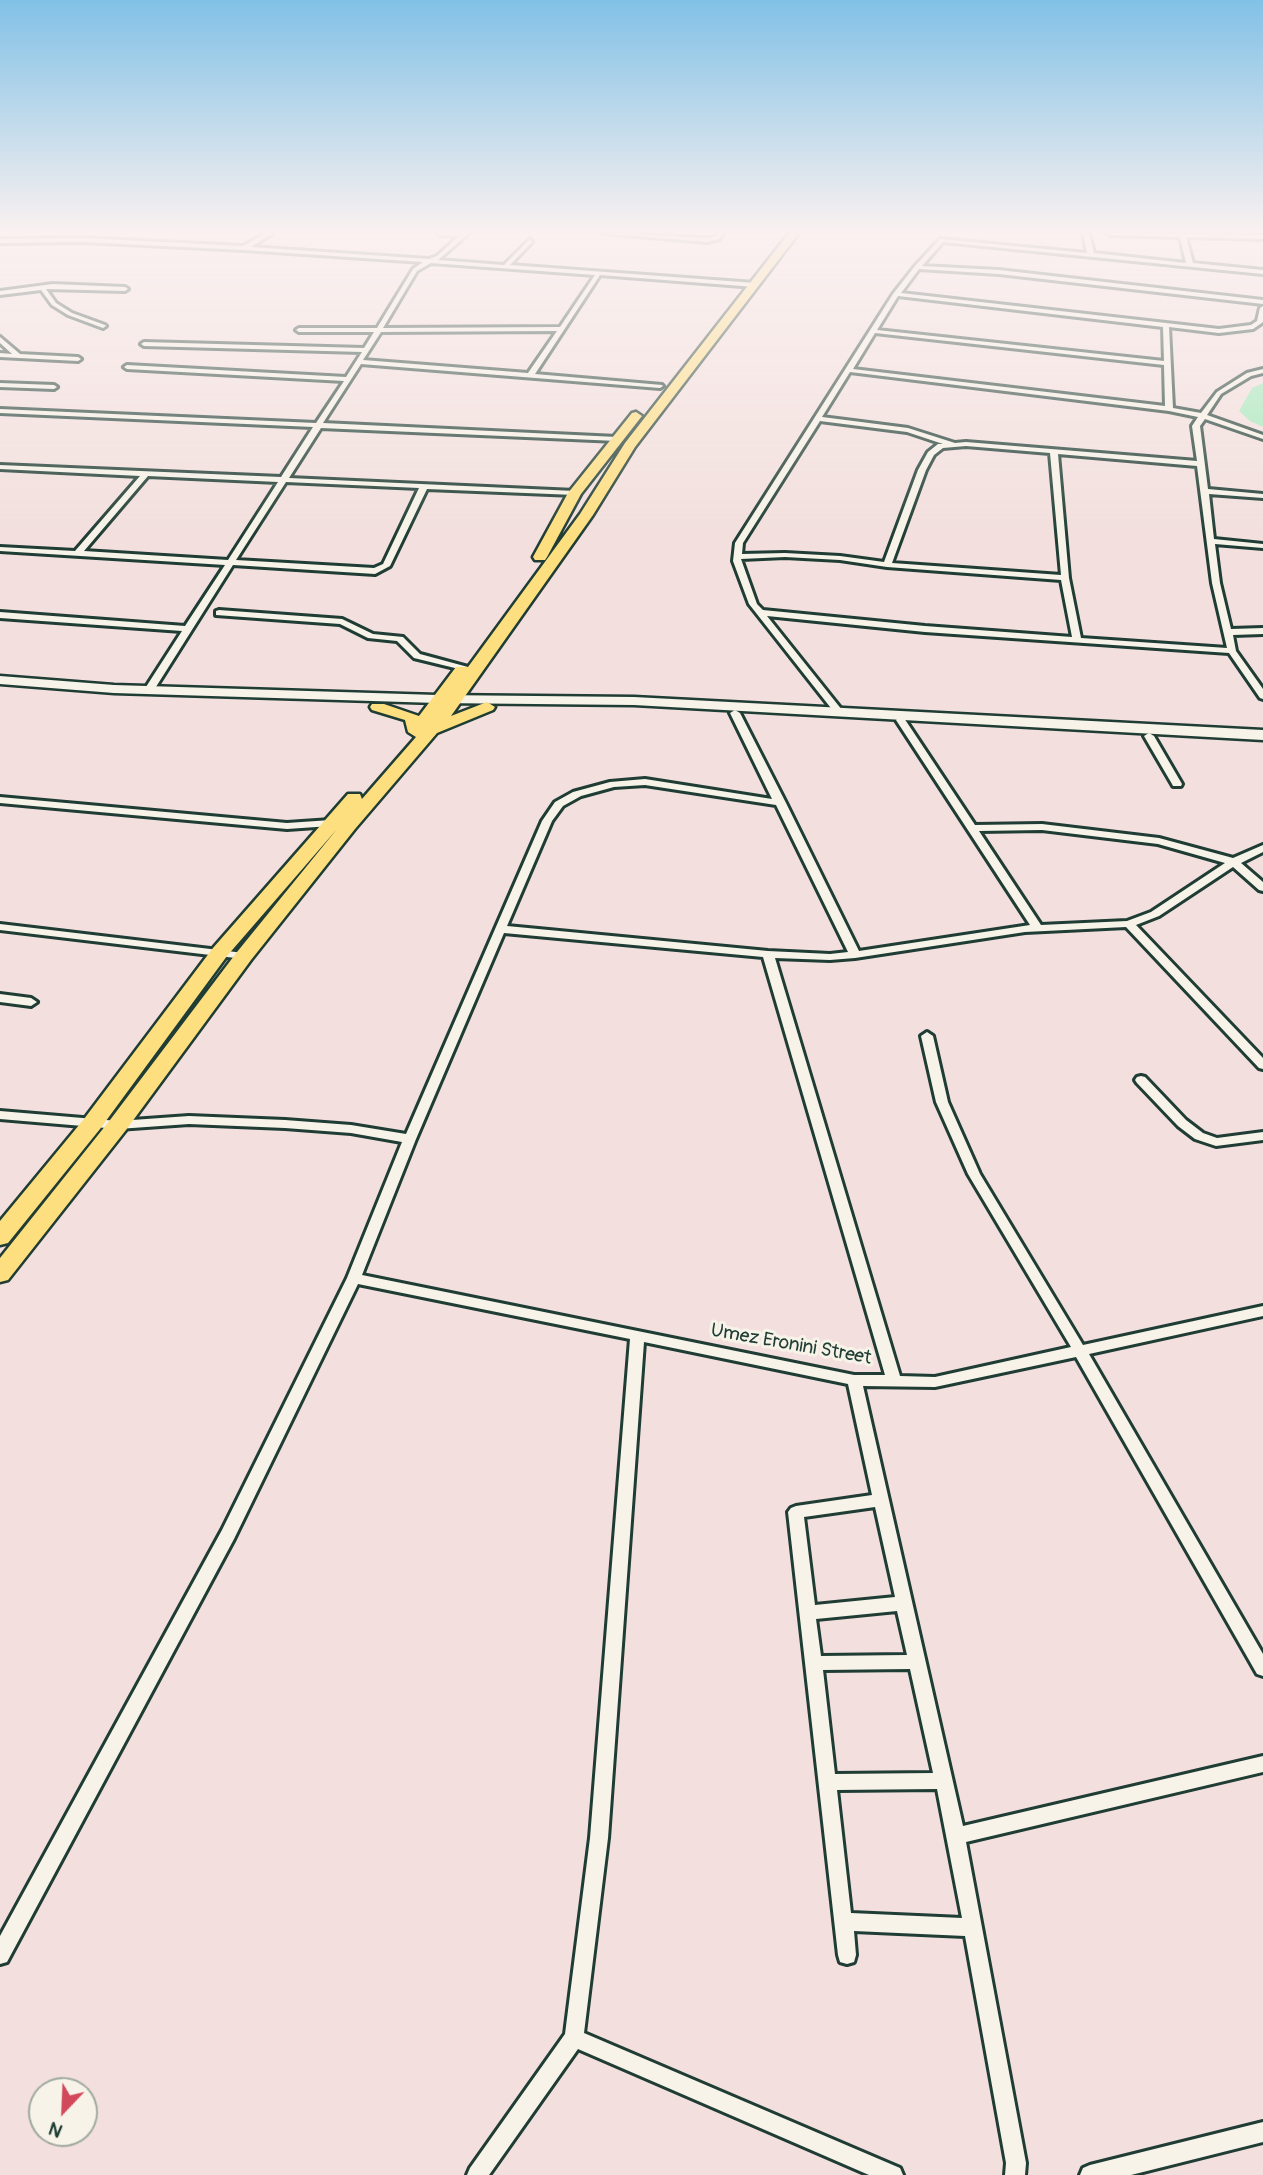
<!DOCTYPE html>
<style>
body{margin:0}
#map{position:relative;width:1263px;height:2175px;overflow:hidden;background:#f3e0de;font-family:Pangolin,sans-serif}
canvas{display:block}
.north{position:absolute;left:28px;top:2077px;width:70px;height:70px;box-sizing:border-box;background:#f7f3e8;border:2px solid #a1aaa0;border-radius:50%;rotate:203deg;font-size:19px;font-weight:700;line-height:28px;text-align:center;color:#1f3d34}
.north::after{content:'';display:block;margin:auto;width:24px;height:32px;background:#d1495b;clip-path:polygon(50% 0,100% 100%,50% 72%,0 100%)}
</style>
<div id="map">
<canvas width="1263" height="2175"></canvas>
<div class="north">N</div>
</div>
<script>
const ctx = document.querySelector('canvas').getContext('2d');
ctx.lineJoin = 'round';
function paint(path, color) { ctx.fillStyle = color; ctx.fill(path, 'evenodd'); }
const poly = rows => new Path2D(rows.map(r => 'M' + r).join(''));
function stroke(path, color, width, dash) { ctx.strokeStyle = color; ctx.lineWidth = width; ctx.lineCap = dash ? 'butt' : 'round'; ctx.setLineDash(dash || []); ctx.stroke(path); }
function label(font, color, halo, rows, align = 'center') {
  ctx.font = font + ' Pangolin,sans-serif'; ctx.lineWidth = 6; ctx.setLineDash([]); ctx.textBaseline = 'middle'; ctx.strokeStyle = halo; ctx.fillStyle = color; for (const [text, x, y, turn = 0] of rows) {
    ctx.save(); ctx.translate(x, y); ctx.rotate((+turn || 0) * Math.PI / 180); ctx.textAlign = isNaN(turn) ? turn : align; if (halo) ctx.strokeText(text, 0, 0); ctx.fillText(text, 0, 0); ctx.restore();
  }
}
paint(poly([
 [1263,383,1263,427,1250,421,1239,411,1252,388]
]), '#a0eab9');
const street = poly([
 [266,233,273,233,251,247,429,259,437,256,459,236,440,235,437,233,469,233,438,260,504,265,530,239,532,242,510,265,755,283,758,285,755,287,600,275,535,374,662,385,663,386,660,388,361,364,323,423,617,437,621,439,617,441,321,428,289,478,575,491,579,493,575,495,427,489,390,566,375,574,233,565,154,690,149,693,146,692,144,690,182,631,0,618,0,612,185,626,225,565,0,551,0,547,75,551,140,476,0,469,0,465,281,477,313,427,0,413,0,409,316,423,344,381,127,369,124,367,127,365,346,377,362,352,144,346,141,344,144,342,364,348,374,332,299,332,296,330,299,328,377,328,413,269,423,262,244,250,83,242,0,243,0,239,83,238,243,246,266,233],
 [431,263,595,275,560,327,383,328,417,271,431,263],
 [557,331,528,373,363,360,381,332,557,331],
 [148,476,278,482,228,560,84,551,148,476],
 [286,482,419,488,383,564,374,568,236,560,286,482],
 [602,233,707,238,715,237,718,233,724,233,719,239,707,242,602,233],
 [1083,233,1089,233,1094,253,1186,263,1180,237,1110,235,1107,233,1263,235,1263,239,1186,237,1193,263,1263,270,1263,274,943,242,922,266,999,270,1263,300,1263,304,999,274,919,269,901,293,1219,329,1251,325,1257,321,1260,308,1263,306,1263,322,1253,329,1219,333,1169,327,1173,408,1201,413,1217,392,1247,373,1263,369,1263,373,1251,376,1221,394,1207,415,1263,435,1263,439,1205,419,1200,426,1208,489,1263,494,1263,498,1209,494,1214,539,1263,544,1263,548,1215,544,1220,583,1231,629,1263,628,1263,634,1233,635,1236,651,1263,689,1263,699,1260,698,1229,653,925,632,767,616,842,710,837,713,834,712,749,604,733,561,735,543,893,294,915,266,940,239,1087,253,1083,233],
 [898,296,1163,327,1164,361,877,330,898,296],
 [875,333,1164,365,1165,406,853,369,875,333],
 [850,372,1169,411,1198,417,1192,426,1197,461,966,442,955,443,908,428,822,417,850,372],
 [820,421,907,432,943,444,938,444,928,452,918,470,884,562,840,556,785,553,742,554,743,543,820,421],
 [966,446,1050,453,1061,575,892,563,926,470,934,455,943,448,966,446],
 [1058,454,1197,466,1212,583,1227,648,1081,638,1069,578,1058,454],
 [785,557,840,560,887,567,1061,580,1072,637,925,626,763,610,757,604,741,559,785,557],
 [53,284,125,287,128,289,125,291,46,289,56,303,72,313,105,325,106,326,103,328,68,315,52,305,41,290,0,295,0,291,53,284],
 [0,337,20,354,78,357,81,359,78,361,0,357,0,353,12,354,0,343,0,337],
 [0,383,54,385,57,387,54,389,0,387,0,383],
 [219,610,342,619,373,634,403,637,420,654,468,667,463,670,414,658,397,641,368,638,340,624,216,615,216,611,219,610],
 [735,710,740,713,786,803,859,951,1030,925,896,720,898,718,904,718,975,825,1042,824,1159,838,1233,858,1263,845,1263,852,1241,863,1263,882,1263,891,1259,890,1233,867,1159,916,1136,925,1263,1058,1263,1069,1259,1068,1126,927,1025,932,855,958,830,960,775,958,900,1376,935,1377,1071,1347,968,1174,936,1102,921,1036,927,1032,933,1036,948,1102,980,1174,1083,1345,1263,1306,1263,1316,1089,1354,1263,1654,1263,1676,1257,1674,1076,1357,935,1387,863,1386,963,1826,1263,1756,1263,1772,966,1842,1026,2163,1025,2175,1005,2175,1006,2163,965,1936,854,1931,856,1955,854,1962,847,1964,840,1962,838,1955,788,1512,791,1508,796,1506,872,1495,848,1384,644,1342,608,1838,584,2033,900,2168,903,2175,869,2175,578,2049,489,2175,467,2175,470,2168,565,2034,590,1838,630,1339,358,1284,234,1539,7,1962,0,1964,0,1936,222,1530,347,1278,402,1142,351,1133,285,1128,189,1124,118,1129,0,1119,0,1111,118,1121,189,1116,285,1120,351,1125,406,1134,542,821,555,802,573,792,610,782,645,779,772,799,730,713,735,710],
 [645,785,776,805,848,952,830,954,768,951,507,926,552,821,563,806,581,796,614,787,645,785],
 [1042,830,1158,844,1225,863,1151,912,1127,921,1041,925,979,831,1042,830],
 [504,933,763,957,885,1375,854,1375,362,1275,416,1139,504,933],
 [875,1507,895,1597,815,1605,804,1517,875,1507],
 [897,1611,907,1655,821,1656,816,1619,897,1611],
 [910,1669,933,1773,835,1774,823,1670,910,1669],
 [937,1789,962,1918,851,1913,837,1790,937,1789],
 [1149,733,1154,736,1182,784,1181,786,1173,786,1172,784,1144,736,1149,733],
 [0,797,287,823,331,820,336,823,331,826,287,829,0,803,0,797],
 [0,924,244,953,250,956,244,959,0,930,0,924],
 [0,994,31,998,37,1002,31,1006,0,1002,0,994],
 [1141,1076,1145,1077,1186,1120,1203,1133,1217,1138,1263,1132,1263,1140,1216,1146,1195,1139,1178,1126,1137,1083,1135,1080,1137,1077,1141,1076],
 [1263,2122,1263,2142,1131,2175,1080,2175,1083,2168,1090,2165,1263,2122]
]);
const secondary = poly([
 [0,676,114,685,437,695,634,697,1263,730,1263,740,634,705,437,703,114,693,0,684,0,676]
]);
const primary = poly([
 [789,233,799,233,635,447,593,515,451,716,487,702,495,707,493,710,437,733,355,829,251,960,126,1130,8,1280,0,1282,0,1258,110,1120,237,952,337,829,227,956,100,1129,8,1243,0,1245,0,1221,84,1119,213,948,348,794,360,794,362,799,416,737,408,732,405,720,372,710,370,707,372,704,384,704,419,716,456,667,468,667,580,514,625,443,789,233],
 [636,412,642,416,581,494,547,557,545,560,535,560,533,557,568,493,632,413,636,412]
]);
stroke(street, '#1f3d34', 6);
stroke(secondary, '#1f3d34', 5);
stroke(primary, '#1f3d34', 5);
paint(street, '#f7f3e8');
paint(secondary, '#f7f3e8');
paint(primary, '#fedf80');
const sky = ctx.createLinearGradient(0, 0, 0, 537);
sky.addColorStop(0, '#81c1e6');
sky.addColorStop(0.43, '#faf1f0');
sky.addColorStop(1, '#faf1f000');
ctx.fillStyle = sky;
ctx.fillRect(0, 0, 1263, 537);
label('19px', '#1f3d34', '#f7f3e8', [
 ["Umez Eronini Street",791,1345,10]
]);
</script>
